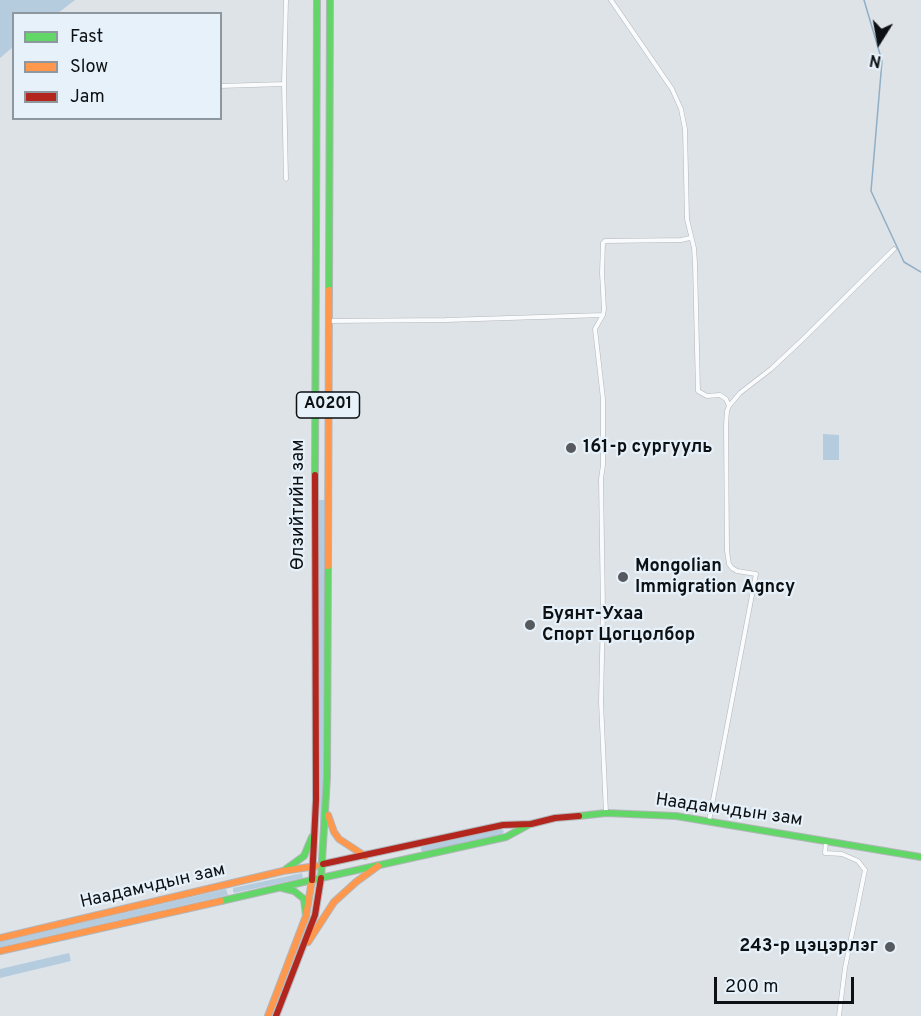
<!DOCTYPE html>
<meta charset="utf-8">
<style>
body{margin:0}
#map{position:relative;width:921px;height:1016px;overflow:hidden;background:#dee3e8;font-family:Overpass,sans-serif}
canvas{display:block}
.legend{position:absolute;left:12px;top:12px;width:210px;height:108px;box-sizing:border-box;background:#e6f1fa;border:2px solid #8f979e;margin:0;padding:8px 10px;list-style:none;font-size:18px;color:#0d1114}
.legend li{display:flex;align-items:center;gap:12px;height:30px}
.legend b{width:30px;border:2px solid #8f979e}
.north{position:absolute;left:849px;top:12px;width:60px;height:60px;-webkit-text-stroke:4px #e6f1fa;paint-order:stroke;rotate:191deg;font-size:16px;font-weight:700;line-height:24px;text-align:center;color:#0d1114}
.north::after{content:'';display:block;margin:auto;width:21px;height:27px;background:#0d1114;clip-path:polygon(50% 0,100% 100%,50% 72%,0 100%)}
.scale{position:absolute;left:714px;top:977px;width:140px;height:27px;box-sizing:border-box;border:3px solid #0d1114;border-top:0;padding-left:8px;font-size:18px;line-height:21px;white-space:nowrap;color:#0d1114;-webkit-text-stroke:4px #e6f1fa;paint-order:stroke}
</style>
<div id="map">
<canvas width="921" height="1016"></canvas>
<ul class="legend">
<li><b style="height:8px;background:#63d668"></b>Fast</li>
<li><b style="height:8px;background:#ff974d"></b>Slow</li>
<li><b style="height:8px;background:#b3261e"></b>Jam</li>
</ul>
<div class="north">N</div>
<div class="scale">200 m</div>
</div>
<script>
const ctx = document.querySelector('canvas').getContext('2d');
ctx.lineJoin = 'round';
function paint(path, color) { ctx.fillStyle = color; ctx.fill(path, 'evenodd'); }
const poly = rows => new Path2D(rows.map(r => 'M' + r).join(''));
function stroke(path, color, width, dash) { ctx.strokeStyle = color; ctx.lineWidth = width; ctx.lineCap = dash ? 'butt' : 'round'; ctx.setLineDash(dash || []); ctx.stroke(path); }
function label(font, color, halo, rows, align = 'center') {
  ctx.font = font + ' Overpass,sans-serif'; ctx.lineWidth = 4.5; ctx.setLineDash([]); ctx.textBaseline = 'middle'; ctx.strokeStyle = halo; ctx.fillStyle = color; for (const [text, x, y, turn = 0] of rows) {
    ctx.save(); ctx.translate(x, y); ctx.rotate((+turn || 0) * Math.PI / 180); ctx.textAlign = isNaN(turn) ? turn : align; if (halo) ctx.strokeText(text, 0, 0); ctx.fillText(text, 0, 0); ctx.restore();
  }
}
paint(poly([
 [0,0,75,0,58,13,14,14,13,47,0,58],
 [823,434,839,435,839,460,823,460],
 [319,500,325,500,323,822,320,838],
 [500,829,504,831,502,835,422,852,421,850,421,847],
 [302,873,303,878,234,893,233,891,233,888],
 [226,889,228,895,0,947,0,942],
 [69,953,71,961,0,978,0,969]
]), '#b5ccdf');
stroke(poly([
 [864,0,882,61,871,191,904,262,921,272]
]), '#90aec6', 1.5);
const street = poly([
 [611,0,672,89,681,109,685,129,687,219,694,248,695,263,698,391,707,396,720,395,726,399,729,406],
 [284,84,286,179],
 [220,86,284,84,286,0],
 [328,321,446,320,603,315],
 [606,813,601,702,603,612,601,479,603,465,603,399,595,329,603,315,604,309,602,273,603,243,605,241,681,240,690,238],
 [709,821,756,574,737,571,732,568,729,564,727,551,726,425,727,411,729,406,740,393,771,369,801,341,894,249],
 [826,841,825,853,842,854,858,861,865,870,845,968,839,1016]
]);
const fast = poly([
 [329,290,330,0],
 [315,475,317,0],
 [579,816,606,813,676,816,921,857],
 [286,869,304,856,312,837],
 [321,878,506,837,530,824],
 [282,888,294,891,304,899,306,916],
 [221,901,321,878,327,777,328,566]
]);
const slow = poly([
 [328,566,329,290],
 [328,815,334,832,339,839,365,856],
 [0,938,283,871,316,866],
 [308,942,334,902,356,882,378,866],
 [0,951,221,901],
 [268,1016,306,916,312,880]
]);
const jam = poly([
 [323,864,503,825,531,824,555,818,579,816],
 [312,880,316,800,315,475],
 [276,1016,315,915,321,878]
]);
stroke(street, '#b2b6ba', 5);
stroke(fast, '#b2b6ba', 8);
stroke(slow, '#b2b6ba', 8);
stroke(jam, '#b2b6ba', 8);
stroke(street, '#fafbfc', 4);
stroke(fast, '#63d668', 6);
stroke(slow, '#ff974d', 6);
stroke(jam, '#b3261e', 6);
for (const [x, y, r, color] of [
 [571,448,6,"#565a5e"],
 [623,577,6,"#565a5e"],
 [530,625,6,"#565a5e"],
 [890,947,6,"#565a5e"]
]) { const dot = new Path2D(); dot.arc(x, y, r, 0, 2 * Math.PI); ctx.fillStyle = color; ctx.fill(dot); stroke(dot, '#e6f1fa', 2); }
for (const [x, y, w] of [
 [328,405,63]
]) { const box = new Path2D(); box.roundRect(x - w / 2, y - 13, w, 26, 4.5); ctx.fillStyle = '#e6f1fa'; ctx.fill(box); stroke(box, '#0d1114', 1.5); }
label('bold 16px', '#0d1114', null, [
 ["A0201",328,405]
]);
label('bold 18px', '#0d1114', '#e6f1fa', [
 ["161-р сургууль",583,448],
 ["Mongolian",635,567],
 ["Immigration Agncy",635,588],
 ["Буянт-Ухаа",542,615],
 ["Спорт Цогцолбор",542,636],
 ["243-р цэцэрлэг",878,947,"right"]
], 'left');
label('18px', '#0d1114', '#e6f1fa', [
 ["Өлзийтийн зам",299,505,-90],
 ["Наадамчдын зам",729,811,8],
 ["Наадамчдын зам",153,887,-13]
]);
</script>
